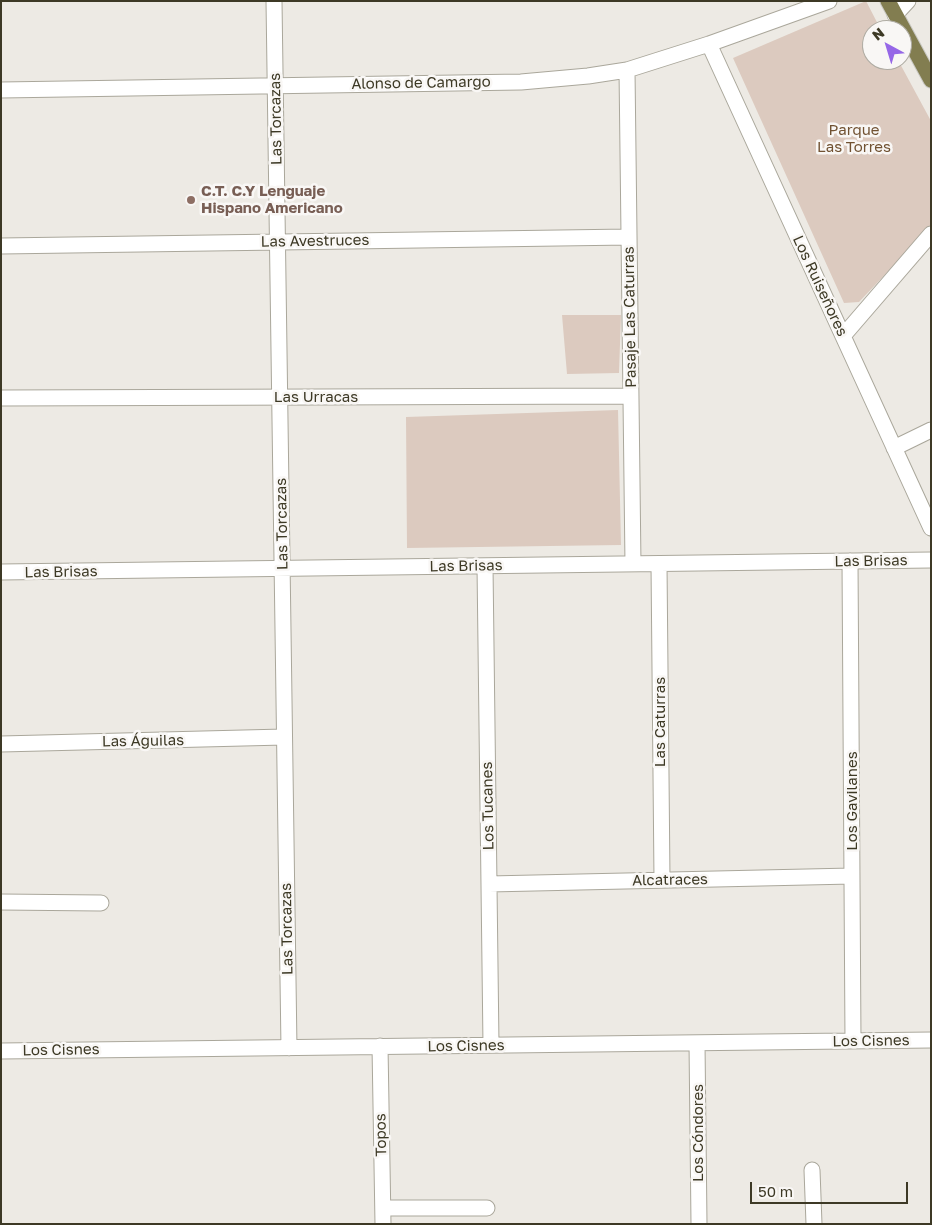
<!DOCTYPE html>
<meta charset="utf-8">
<style>
body{margin:0}
#map{position:relative;width:932px;height:1225px;overflow:hidden;background:#edeae4;font-family:"Golos Text",sans-serif}
canvas{display:block}
.frame{position:absolute;inset:0;border:2px solid #3d3925;pointer-events:none}
.north{position:absolute;left:862px;top:20px;width:50px;height:50px;box-sizing:border-box;background:#f9f7f5;border:1px solid #aeaba2;border-radius:50%;rotate:321deg;font-size:14px;font-weight:700;line-height:20px;text-align:center;color:#3d3925}
.north::after{content:'';display:block;margin:auto;width:18px;height:22px;background:#9667e7;clip-path:polygon(50% 0,100% 100%,50% 72%,0 100%)}
.scale{position:absolute;left:750px;top:1182px;width:158px;height:22px;box-sizing:border-box;border:2px solid #3d3925;border-top:0;padding-left:6px;font-size:15px;line-height:18px;white-space:nowrap;color:#3d3925;-webkit-text-stroke:4px #f9f7f5;paint-order:stroke}
</style>
<div id="map">
<canvas width="932" height="1225"></canvas>
<div class="frame"></div>
<div class="north">N</div>
<div class="scale">50 m</div>
</div>
<script>
const ctx = document.querySelector('canvas').getContext('2d');
ctx.lineJoin = 'round';
function paint(path, color) { ctx.fillStyle = color; ctx.fill(path, 'evenodd'); }
const poly = rows => new Path2D(rows.map(r => 'M' + r).join(''));
function stroke(path, color, width, dash) { ctx.strokeStyle = color; ctx.lineWidth = width; ctx.lineCap = dash ? 'butt' : 'round'; ctx.setLineDash(dash || []); ctx.stroke(path); }
function label(font, color, halo, rows, align = 'center') {
  ctx.font = font + ' "Golos Text",sans-serif'; ctx.lineWidth = 5; ctx.setLineDash([]); ctx.textBaseline = 'middle'; ctx.strokeStyle = halo; ctx.fillStyle = color; for (const [text, x, y, turn = 0] of rows) {
    ctx.save(); ctx.translate(x, y); ctx.rotate((+turn || 0) * Math.PI / 180); ctx.textAlign = isNaN(turn) ? turn : align; if (halo) ctx.strokeText(text, 0, 0); ctx.fillText(text, 0, 0); ctx.restore();
  }
}
paint(poly([
 [866,1,881,30,872,30,872,60,898,60,931,121,931,226,859,302,844,303,733,58],
 [562,315,621,315,619,373,567,374],
 [618,410,621,545,407,548,406,417]
]), '#dccabf');
const minor = poly([
 [274,1,289,1048],
 [709,44,931,528],
 [627,70,633,564],
 [1,90,521,82,588,76,627,70,709,44,829,1],
 [1,246,629,237],
 [843,336,931,234],
 [1,398,631,396],
 [894,448,931,430],
 [850,561,853,1041],
 [659,564,662,880],
 [485,566,491,1045],
 [1,572,931,560],
 [1,744,284,737],
 [489,884,852,876],
 [1,902,101,903],
 [697,1043,699,1224],
 [380,1046,383,1224],
 [1,1051,931,1040],
 [812,1170,814,1224],
 [383,1208,487,1208]
]);
const tertiary = poly([
 [895,15,908,1]
]);
const trunk = poly([
 [888,1,931,80]
]);
stroke(minor, '#aaa79b', 17);
stroke(tertiary, '#aaa79b', 17);
stroke(trunk, '#c9c8c2', 17);
stroke(minor, '#fff', 15);
stroke(tertiary, '#fff', 15);
stroke(trunk, '#827d50', 15);
for (const [x, y, r, color] of [
 [191,200,5,"#8d6e63"]
]) { const dot = new Path2D(); dot.arc(x, y, r, 0, 2 * Math.PI); ctx.fillStyle = color; ctx.fill(dot); stroke(dot, '#f9f7f5', 2); }
label('15px', '#3d3925', '#f9f7f5', [
 ["Alonso de Camargo",421,83,-1],
 ["Las Torcazas",276,119,-91],
 ["Las Avestruces",315,241,-1],
 ["Los Ruiseñores",820,286,65],
 ["Pasaje Las Caturras",630,317,-91],
 ["Las Urracas",316,397],
 ["Las Torcazas",282,524,-91],
 ["Las Brisas",871,561,-1],
 ["Las Brisas",466,566,-1],
 ["Las Brisas",61,572,-1],
 ["Las Caturras",660,722,-90],
 ["Las Águilas",143,741,-1],
 ["Los Gavilanes",852,801,-90],
 ["Los Tucanes",488,806,-91],
 ["Alcatraces",670,880,-1],
 ["Las Torcazas",287,929,-91],
 ["Los Cisnes",871,1041,-1],
 ["Los Cisnes",466,1046,-1],
 ["Los Cisnes",61,1050,-1],
 ["Los Cóndores",698,1133,-90],
 ["Topos",381,1135,-91]
]);
label('15px', '#715232', '#f9f7f5', [
 ["Parque",854,130],
 ["Las Torres",854,147]
]);
label('bold 15px', '#785e54', '#f9f7f5', [
 ["C.T. C.Y Lenguaje",201,191],
 ["Hispano Americano",201,208]
], 'left');
</script>
